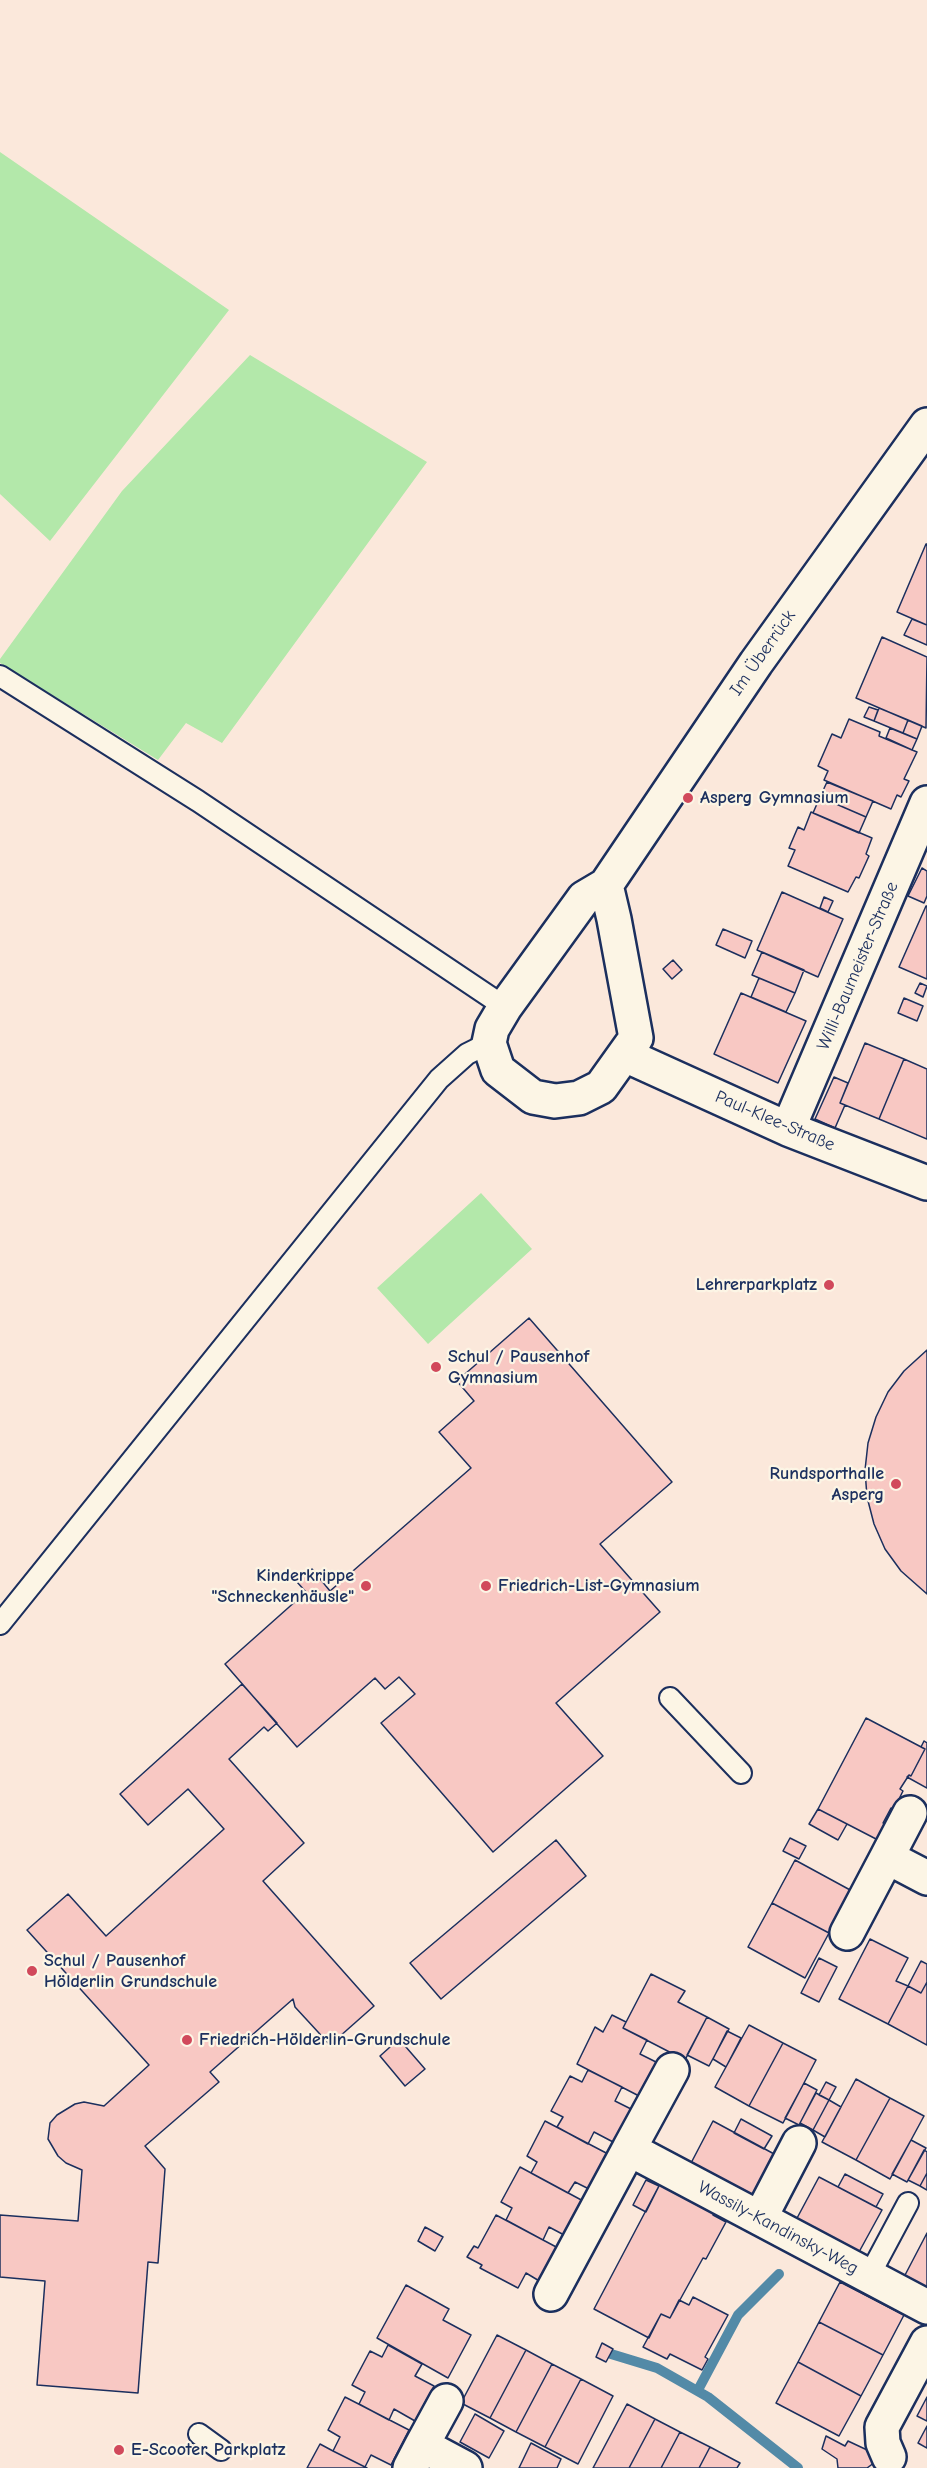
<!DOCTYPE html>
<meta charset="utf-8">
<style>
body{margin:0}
canvas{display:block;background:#fbe8db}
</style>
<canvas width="927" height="2468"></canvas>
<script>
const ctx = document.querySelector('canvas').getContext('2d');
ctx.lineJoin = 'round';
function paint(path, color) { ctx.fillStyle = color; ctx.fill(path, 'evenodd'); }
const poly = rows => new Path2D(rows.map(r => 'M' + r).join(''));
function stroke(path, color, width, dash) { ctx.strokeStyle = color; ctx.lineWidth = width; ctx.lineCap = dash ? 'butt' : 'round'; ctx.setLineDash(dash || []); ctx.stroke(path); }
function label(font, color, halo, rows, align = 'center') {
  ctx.font = font + ' "Comic Neue",sans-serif'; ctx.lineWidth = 4.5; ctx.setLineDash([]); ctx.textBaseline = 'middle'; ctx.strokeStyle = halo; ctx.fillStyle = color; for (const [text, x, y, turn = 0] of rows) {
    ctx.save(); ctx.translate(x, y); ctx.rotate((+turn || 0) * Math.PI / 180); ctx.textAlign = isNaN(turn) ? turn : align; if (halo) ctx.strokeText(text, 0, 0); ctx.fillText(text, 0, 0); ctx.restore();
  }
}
paint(poly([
 [0,152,229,310,50,541,0,494],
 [250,355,427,462,222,743,186,723,158,760,0,663,0,659,122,491],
 [481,1193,532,1249,428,1344,377,1288]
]), '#b3e8aa');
stroke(poly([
 [611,2354,657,2368,708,2397,798,2468],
 [698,2390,738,2315,779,2274]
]), '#538aa7', 10);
const building = poly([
 [926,544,927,544,927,625,897,612,926,544],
 [912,619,927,625,927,645,904,635,912,619],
 [882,637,927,657,926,728,856,698,882,637],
 [869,707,878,710,874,721,864,717,869,707],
 [879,708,908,720,903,733,874,721,879,708],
 [849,719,880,732,879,736,917,752,904,779,909,781,901,797,897,795,891,809,824,780,828,771,818,766,832,734,841,738,849,719],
 [908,720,922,726,917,739,903,733,908,720],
 [890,728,917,739,912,750,886,738,890,728],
 [827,782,873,801,866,817,820,797,827,782],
 [820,797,866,817,859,833,813,813,820,797],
 [811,812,872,838,866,854,869,856,859,878,856,877,848,892,788,866,795,850,789,848,798,827,804,830,811,812],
 [922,868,927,871,927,896,924,903,908,896,922,868],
 [782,892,843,919,818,977,757,950,782,892],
 [824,897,833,901,828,912,820,908,824,897],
 [926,906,927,906,927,979,899,967,926,906],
 [723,929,752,941,745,958,716,945,723,929],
 [762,952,804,970,795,993,752,975,762,952],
 [673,960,682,970,672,979,663,969,673,960],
 [759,978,795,993,786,1012,751,997,759,978],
 [920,983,927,986,923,997,915,993,920,983],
 [741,993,806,1021,778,1083,714,1054,741,993],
 [904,998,923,1006,917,1021,898,1013,904,998],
 [865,1043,904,1059,879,1119,840,1103,865,1043],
 [904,1059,927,1069,927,1139,879,1119,904,1059],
 [834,1077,848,1083,840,1103,845,1105,835,1128,815,1119,834,1077],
 [529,1318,672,1482,600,1544,660,1612,556,1703,603,1756,493,1852,381,1723,415,1694,399,1677,385,1689,375,1678,297,1747,225,1664,306,1592,297,1582,312,1569,330,1591,471,1468,439,1432,474,1401,457,1381,529,1318],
 [927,1350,927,1594,901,1571,885,1549,874,1524,867,1497,865,1470,868,1443,876,1417,888,1392,904,1371,927,1350],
 [242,1684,277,1723,268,1731,264,1727,229,1759,304,1843,263,1881,374,2006,330,2045,295,2007,293,1999,210,2072,219,2082,145,2146,165,2169,158,2263,148,2262,138,2393,37,2385,45,2281,0,2277,0,2215,78,2221,82,2170,66,2163,58,2156,48,2139,50,2123,57,2115,75,2104,84,2102,104,2106,149,2065,27,1930,68,1894,106,1936,224,1829,188,1789,148,1825,120,1794,242,1684],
 [866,1718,925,1749,911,1776,909,1775,900,1789,903,1791,894,1809,891,1808,883,1823,886,1825,878,1840,818,1809,866,1718],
 [924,1741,927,1743,927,1788,907,1777,909,1775,911,1776,925,1749,921,1747,924,1741],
 [818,1809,847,1824,838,1840,809,1824,818,1809],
 [790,1838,806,1846,799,1859,783,1851,790,1838],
 [556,1840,586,1876,441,1999,410,1963,556,1840],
 [795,1860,852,1891,829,1933,772,1903,795,1860],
 [772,1903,829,1933,805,1978,748,1947,772,1903],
 [870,1939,908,1958,896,1981,908,1986,888,2024,839,1999,870,1939],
 [819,1958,837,1967,819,2002,801,1993,819,1958],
 [921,1961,927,1964,927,1982,921,1993,908,1986,921,1961],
 [651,1974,685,1991,678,2002,707,2017,685,2060,623,2028,651,1974],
 [927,1982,927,2045,888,2024,908,1986,921,1993,927,1982],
 [612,2015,626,2022,623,2028,647,2040,640,2054,658,2063,641,2097,577,2064,595,2027,603,2032,612,2015],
 [707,2017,729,2029,709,2066,687,2055,707,2017],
 [749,2025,783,2043,749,2106,715,2087,749,2025],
 [727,2031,741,2038,726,2067,713,2059,727,2031],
 [399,2039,425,2069,405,2086,380,2056,399,2039],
 [783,2043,816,2060,783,2123,749,2106,783,2043],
 [588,2070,622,2087,615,2101,633,2110,615,2143,594,2132,588,2144,557,2127,563,2117,551,2111,570,2076,582,2082,588,2070],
 [856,2079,890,2098,856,2160,822,2142,856,2079],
 [826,2082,836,2087,829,2100,819,2095,826,2082],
 [804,2083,817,2090,799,2125,785,2118,804,2083],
 [816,2093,829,2100,813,2130,800,2123,816,2093],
 [890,2098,924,2116,890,2179,856,2160,890,2098],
 [829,2100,841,2107,825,2137,813,2130,829,2100],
 [741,2119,772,2136,764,2149,734,2133,741,2119],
 [545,2121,610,2155,591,2190,575,2182,568,2193,531,2173,537,2162,527,2156,545,2121],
 [713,2121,776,2155,753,2199,690,2165,713,2121],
 [911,2140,926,2148,907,2182,892,2174,911,2140],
 [924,2150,927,2152,927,2173,920,2186,908,2180,924,2150],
 [520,2167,585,2202,566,2236,549,2227,543,2240,506,2220,512,2208,501,2202,520,2167],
 [927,2173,927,2190,920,2186,927,2173],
 [845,2174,883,2194,876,2207,838,2187,845,2174],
 [819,2177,882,2210,859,2252,796,2220,819,2177],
 [646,2180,659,2186,646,2212,633,2205,646,2180],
 [661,2182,715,2211,713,2215,726,2222,706,2259,703,2258,670,2318,661,2314,649,2338,594,2309,661,2182],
 [496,2215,560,2249,541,2282,526,2273,518,2288,480,2268,482,2265,467,2257,474,2246,478,2248,496,2215],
 [425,2227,443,2237,435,2251,418,2241,425,2227],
 [927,2233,927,2290,904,2277,927,2233],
 [840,2282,904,2315,883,2355,819,2322,840,2282],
 [406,2285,449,2309,443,2320,471,2335,448,2378,377,2338,406,2285],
 [693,2297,728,2315,705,2357,708,2359,702,2370,670,2354,667,2359,643,2347,661,2314,670,2318,679,2300,689,2305,693,2297],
 [819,2322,883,2355,861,2396,798,2362,819,2322],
 [497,2335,526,2350,490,2418,461,2403,497,2335],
 [602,2343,613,2349,606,2362,596,2357,602,2343],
 [388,2345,422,2364,415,2376,434,2386,415,2421,394,2409,389,2420,359,2404,365,2392,352,2385,370,2351,382,2357,388,2345],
 [526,2350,552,2364,516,2432,490,2418,526,2350],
 [798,2362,861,2396,839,2436,776,2403,798,2362],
 [552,2364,581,2379,545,2447,516,2432,552,2364],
 [581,2379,613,2396,578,2464,545,2447,581,2379],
 [345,2397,409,2430,391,2465,371,2455,365,2467,333,2451,340,2437,328,2430,345,2397],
 [927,2397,927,2421,917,2416,927,2397],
 [627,2404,655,2419,629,2468,593,2468,627,2404],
 [475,2414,504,2431,489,2458,460,2442,475,2414],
 [655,2419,680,2432,661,2468,629,2468,655,2419],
 [927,2426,927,2448,918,2443,927,2426],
 [680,2432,710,2447,699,2468,661,2468,680,2432],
 [826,2436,845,2446,848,2441,882,2457,867,2468,838,2468,837,2459,822,2449,826,2436],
 [531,2443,561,2459,557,2468,519,2468,531,2443],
 [320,2444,333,2451,367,2468,307,2468,320,2444],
 [710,2447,740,2463,737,2468,699,2468,710,2447]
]);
paint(building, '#f8c8c3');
stroke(building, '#1b2f5e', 1.5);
const service = poly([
 [0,676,198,801,505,1007],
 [0,1624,439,1079,467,1054,489,1043],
 [670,1698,741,1773],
 [869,2276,908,2203],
 [199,2434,221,2450]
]);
const minor = poly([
 [606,885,614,919,636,1038,601,1087,579,1098,555,1101,533,1097,498,1070,489,1043,492,1029,505,1007,584,898,606,885,756,663,927,425],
 [625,1055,788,1129,927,1183],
 [788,1129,927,803],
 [887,1857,910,1813],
 [847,1933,887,1857,927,1878],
 [672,2070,629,2149,927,2307],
 [760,2218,799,2143],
 [551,2294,629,2149],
 [422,2445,446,2401],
 [889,2457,883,2443,882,2427,927,2343],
 [410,2468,422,2445,465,2468]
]);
stroke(service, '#1b2f5e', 24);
stroke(minor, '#1b2f5e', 38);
stroke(service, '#fcf5e5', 20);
stroke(minor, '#fcf5e5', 33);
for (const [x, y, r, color] of [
 [688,798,6,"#d1495b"],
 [829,1285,6,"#d1495b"],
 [436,1367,6,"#d1495b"],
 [896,1484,6,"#d1495b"],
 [366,1586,6,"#d1495b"],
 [486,1586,6,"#d1495b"],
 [32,1971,6,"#d1495b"],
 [187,2040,6,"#d1495b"],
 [119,2450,6,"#d1495b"]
]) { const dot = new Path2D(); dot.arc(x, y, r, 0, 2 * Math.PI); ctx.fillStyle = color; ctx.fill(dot); stroke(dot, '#fcf5e5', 2); }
label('18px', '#1b2f5e', '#fcf5e5', [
 ["Im Überrück",763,653,-55],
 ["Willi-Baumeister-Straße",858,966,-67],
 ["Paul-Klee-Straße",775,1121,23],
 ["Wassily-Kandinsky-Weg",778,2228,28]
]);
label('bold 18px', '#1b2f5e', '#fcf5e5', [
 ["Asperg Gymnasium",700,798],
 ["Lehrerparkplatz",817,1285,"right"],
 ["Schul / Pausenhof",448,1357],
 ["Gymnasium",448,1378],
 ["Rundsporthalle",884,1474,"right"],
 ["Asperg",884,1495,"right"],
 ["Kinderkrippe",354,1576,"right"],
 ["\"Schneckenhäusle\"",354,1597,"right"],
 ["Friedrich-List-Gymnasium",498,1586],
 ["Schul / Pausenhof",44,1961],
 ["Hölderlin Grundschule",44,1982],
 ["Friedrich-Hölderlin-Grundschule",199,2040],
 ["E-Scooter Parkplatz",131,2450]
], 'left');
</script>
